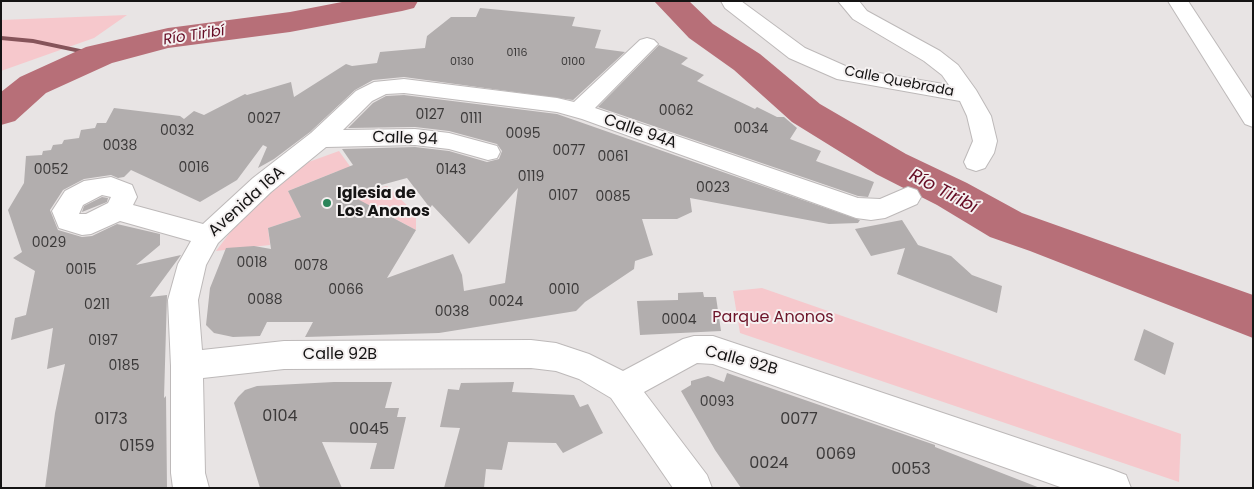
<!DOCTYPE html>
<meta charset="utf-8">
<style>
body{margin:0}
#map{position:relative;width:1254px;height:489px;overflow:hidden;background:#e8e4e4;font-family:Poppins,sans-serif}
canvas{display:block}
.frame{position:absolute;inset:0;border:2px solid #151414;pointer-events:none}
</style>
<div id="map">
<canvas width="1254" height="489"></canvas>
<div class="frame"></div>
</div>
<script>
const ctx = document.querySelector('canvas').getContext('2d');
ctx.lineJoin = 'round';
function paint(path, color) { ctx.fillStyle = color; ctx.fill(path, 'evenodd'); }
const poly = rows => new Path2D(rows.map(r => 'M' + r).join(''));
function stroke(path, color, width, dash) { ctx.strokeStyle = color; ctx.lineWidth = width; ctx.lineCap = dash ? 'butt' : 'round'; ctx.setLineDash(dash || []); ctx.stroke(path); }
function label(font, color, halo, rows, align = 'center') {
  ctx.font = font + ' Poppins,sans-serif'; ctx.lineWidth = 4; ctx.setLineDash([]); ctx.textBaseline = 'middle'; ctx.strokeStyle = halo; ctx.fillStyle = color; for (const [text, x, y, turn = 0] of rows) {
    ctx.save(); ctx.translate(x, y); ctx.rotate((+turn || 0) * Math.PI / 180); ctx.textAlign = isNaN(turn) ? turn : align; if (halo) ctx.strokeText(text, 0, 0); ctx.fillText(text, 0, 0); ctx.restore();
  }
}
paint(poly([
 [127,15,94,38,1,71,1,20],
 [339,151,367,190,387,186,416,214,416,230,388,215,373,224,338,171,288,191,301,217,268,228,270,245,216,251,244,214,303,164],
 [762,288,1181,434,1179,482,740,333,733,291]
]), '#f6c8cc');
paint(poly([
 [1,36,33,39,99,53,102,55,99,57,33,43,1,40,1,36]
]), '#86545a');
paint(poly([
 [347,1,418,1,414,8,402,11,290,32,168,48,112,63,46,93,15,121,1,125,1,92,20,77,86,47,168,28,290,12,347,1],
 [654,1,689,1,713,24,760,54,820,104,906,154,967,183,1022,213,1253,295,1253,338,1030,251,990,237,937,205,876,174,792,122,734,70,689,38,654,1]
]), '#b76f78');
paint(poly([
 [480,8,575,17,572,26,601,30,595,48,625,52,573,100,404,77,373,80,355,90,310,132,274,159,258,168,267,147,263,145,237,180,200,202,131,170,124,177,118,178,111,175,84,179,63,190,50,210,58,230,82,237,92,236,117,224,160,234,160,245,136,265,181,255,150,297,167,295,164,398,166,396,167,488,45,488,55,413,65,364,47,369,53,328,11,340,15,318,26,315,35,271,13,258,22,252,8,210,24,183,26,156,42,155,43,151,51,150,53,145,62,144,64,140,79,138,81,130,95,128,97,123,106,123,114,108,180,116,184,119,194,111,204,115,245,94,247,95,291,82,294,97,346,64,352,66,377,63,380,52,425,48,427,36,451,17,476,17],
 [659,45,688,58,681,64,704,75,697,81,755,109,757,107,777,117,784,117,797,128,790,139,821,151,816,161,874,182,868,197,858,196,598,107],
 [404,95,557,114,860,220,858,223,829,224,690,198,692,212,677,219,642,219,653,255,635,261,634,269,585,302,576,311,439,333,305,337,313,322,267,322,260,336,233,337,214,333,206,325,210,288,226,248,254,246,271,249,268,228,301,217,288,191,353,165,342,149,415,147,449,151,487,162,499,159,502,151,497,144,449,131,415,127,348,128,373,103,386,96],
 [407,178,430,208,432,205,469,244,518,188,505,283,464,291,462,275,453,254,387,278,416,230,348,194],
 [102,197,108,198,107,202,82,212,84,206],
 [902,220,918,245,951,256,972,275,1002,286,997,313,897,274,905,248,871,256,855,229],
 [703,292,704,297,716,297,721,331,640,335,637,301,678,300,678,293],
 [1144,329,1174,343,1165,375,1134,360],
 [727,373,935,445,935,447,1040,488,741,488,715,450,681,391,691,385,691,381,708,376,724,382],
 [334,382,392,382,385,408,399,408,397,417,406,417,394,469,370,469,377,443,322,442,342,488,260,488,234,403,238,397,245,390,257,386],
 [514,382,512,392,574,395,580,407,588,404,603,433,563,453,556,443,508,442,502,470,486,469,484,488,444,488,460,428,440,427,448,389,459,390,461,383]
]), '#b2aeae');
const street = poly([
 [721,1,741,1,805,48,850,68,949,85,942,75,924,61,853,19,838,1,859,1,867,11,940,51,958,65,976,90,991,116,997,141,994,153,985,168,976,171,967,168,964,162,973,141,967,116,960,101,837,79,789,58,725,8,721,1],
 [647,38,654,40,658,44,654,48,595,108,858,198,880,199,908,187,917,190,921,197,917,204,885,218,871,220,856,218,582,119,557,112,404,93,386,94,372,101,343,130,415,129,449,133,497,146,500,152,497,158,488,160,449,149,415,145,326,147,271,192,218,243,206,265,198,300,202,350,284,341,531,340,556,343,589,354,623,371,683,339,694,336,713,336,1113,470,1126,475,1131,488,1063,488,713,364,697,363,644,392,707,475,712,488,673,488,611,398,579,379,556,371,531,368,284,369,203,378,205,473,209,488,173,488,171,473,171,366,168,300,178,264,191,241,120,221,91,234,82,235,59,228,52,211,65,191,84,181,111,177,132,185,137,197,133,205,203,224,253,178,311,133,356,91,374,82,404,79,557,98,574,102,640,40,647,38],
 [102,195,111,197,108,203,86,214,79,214,83,205,102,195]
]);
const secondary = poly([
 [1168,1,1188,1,1253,100,1253,127,1245,124,1168,1]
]);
stroke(street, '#bdb9b9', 2);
stroke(secondary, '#bdb9b9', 2);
paint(street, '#fff');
paint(secondary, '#fff');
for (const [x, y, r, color] of [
 [327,203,5,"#2c855a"]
]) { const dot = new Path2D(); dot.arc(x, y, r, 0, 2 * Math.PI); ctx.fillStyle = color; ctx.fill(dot); stroke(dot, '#f5f1f1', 2); }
label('11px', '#3c3a3a', null, [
 ["0116",517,53],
 ["0130",462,62],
 ["0100",573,62]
]);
label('14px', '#151414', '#f5f1f1', [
 ["Calle Quebrada",899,82,11]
]);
label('14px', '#3c3a3a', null, [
 ["0062",676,111],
 ["0127",430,115],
 ["0027",264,119],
 ["0111",471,119],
 ["0034",751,129],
 ["0032",177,131],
 ["0095",523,134],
 ["0038",120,146],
 ["0077",569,151],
 ["0061",613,157],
 ["0016",194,168],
 ["0052",51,170],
 ["0143",451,170],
 ["0119",531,177],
 ["0023",713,188],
 ["0107",563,196],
 ["0085",613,197],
 ["0029",49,243],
 ["0018",252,263],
 ["0078",311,266],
 ["0015",81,270],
 ["0066",346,290],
 ["0010",564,290],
 ["0088",265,300],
 ["0024",506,302],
 ["0211",97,305],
 ["0038",452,312],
 ["0004",679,320],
 ["0197",103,341],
 ["0185",124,366],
 ["0093",717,402]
]);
label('italic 15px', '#660d25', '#f5f1f1', [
 ["Río Tiribí",194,36,-9]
]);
label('16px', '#151414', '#f5f1f1', [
 ["Calle 94A",640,132,19],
 ["Calle 94",405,139,2],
 ["Avenida 16A",247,202,-42],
 ["Calle 92B",340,355],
 ["Calle 92B",741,361,15]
]);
label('bold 16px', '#151414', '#f5f1f1', [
 ["Iglesia de",337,194],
 ["Los Anonos",337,212]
], 'left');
label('16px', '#6c1429', '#f5f1f1', [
 ["Parque Anonos",773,318]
]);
label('16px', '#3c3a3a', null, [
 ["0104",280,417],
 ["0173",111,420],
 ["0077",799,420],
 ["0045",369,430],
 ["0159",137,447],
 ["0069",836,455],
 ["0024",769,464],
 ["0053",911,470]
]);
label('italic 18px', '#660d25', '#f5f1f1', [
 ["Río Tiribí",943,192,28]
]);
</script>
